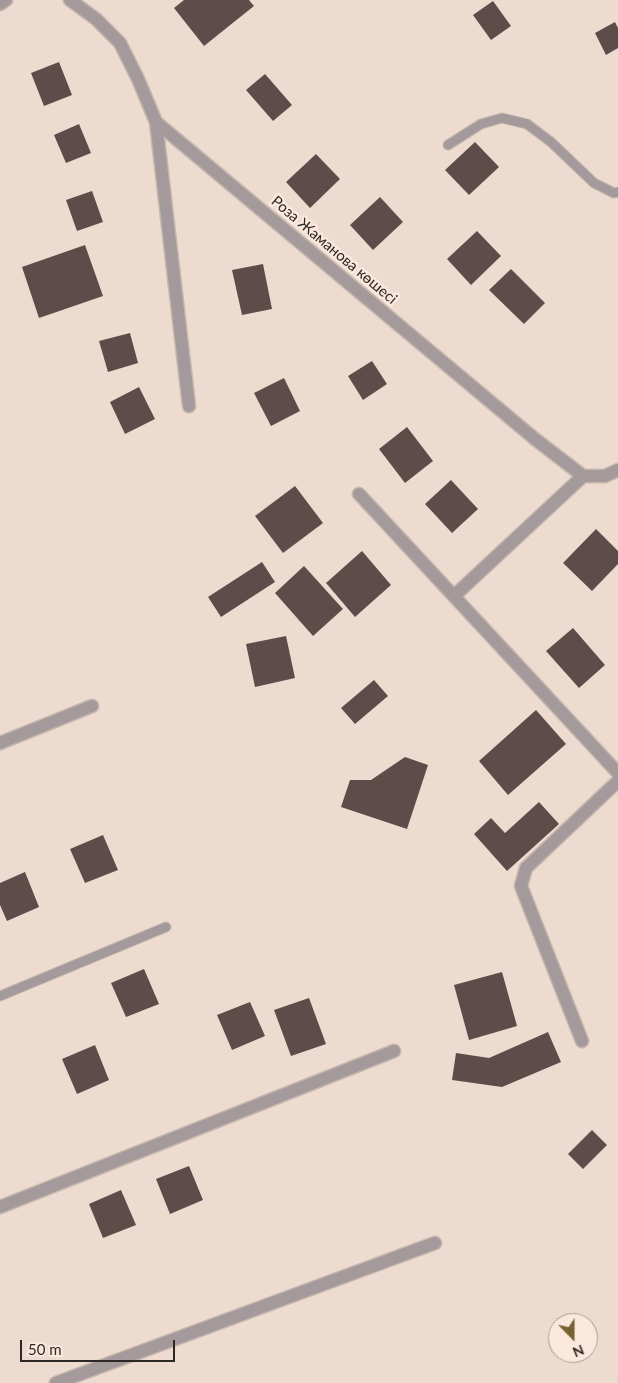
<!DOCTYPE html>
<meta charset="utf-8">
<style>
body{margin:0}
#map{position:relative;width:618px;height:1383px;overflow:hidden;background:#eddbd0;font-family:Lato,sans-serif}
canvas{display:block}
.north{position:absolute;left:548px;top:1313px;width:50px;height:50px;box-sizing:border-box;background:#fbe8dd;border:1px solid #a99b93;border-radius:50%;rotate:158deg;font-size:14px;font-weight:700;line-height:20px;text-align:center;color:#2e2824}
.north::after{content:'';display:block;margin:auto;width:18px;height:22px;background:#776231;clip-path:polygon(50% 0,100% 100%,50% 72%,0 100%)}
.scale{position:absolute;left:20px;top:1340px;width:155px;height:22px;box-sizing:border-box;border:2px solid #2e2824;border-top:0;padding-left:6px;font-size:15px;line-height:18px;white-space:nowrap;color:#2e2824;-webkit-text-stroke:4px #fbe8dd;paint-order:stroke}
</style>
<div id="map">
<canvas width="618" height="1383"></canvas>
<div class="north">N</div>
<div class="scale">50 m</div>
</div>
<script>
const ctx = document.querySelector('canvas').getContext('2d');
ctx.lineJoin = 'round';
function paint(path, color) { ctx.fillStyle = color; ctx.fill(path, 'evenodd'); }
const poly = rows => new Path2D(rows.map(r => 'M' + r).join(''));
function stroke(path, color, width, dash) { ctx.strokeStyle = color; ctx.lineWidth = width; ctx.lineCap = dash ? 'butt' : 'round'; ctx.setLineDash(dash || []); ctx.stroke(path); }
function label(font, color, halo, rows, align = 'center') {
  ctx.font = font + ' Lato,sans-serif'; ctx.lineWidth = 5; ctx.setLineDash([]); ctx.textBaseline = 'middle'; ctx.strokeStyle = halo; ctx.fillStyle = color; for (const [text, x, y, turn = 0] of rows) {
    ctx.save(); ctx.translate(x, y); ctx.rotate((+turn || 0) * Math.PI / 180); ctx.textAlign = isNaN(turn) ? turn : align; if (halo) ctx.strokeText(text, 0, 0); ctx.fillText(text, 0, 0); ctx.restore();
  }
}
paint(poly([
 [184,0,249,0,254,6,204,46,174,8],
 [493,1,511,26,491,40,473,15],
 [615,22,618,28,618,48,606,55,595,33],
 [59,62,72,95,44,106,31,73],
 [265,74,292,105,273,121,246,90],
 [79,124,91,153,66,163,54,135],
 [475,142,499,167,469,195,445,170],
 [316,154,340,179,310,208,286,182],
 [92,191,103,222,77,231,66,200],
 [380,197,403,222,373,250,350,225],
 [477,231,501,256,471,285,447,259],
 [85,245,103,296,39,318,22,267],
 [263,264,272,309,242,315,232,270],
 [511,269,545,303,524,324,489,290],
 [130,333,138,363,108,372,99,341],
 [372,361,387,384,363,400,348,376],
 [284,378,300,411,271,426,254,393],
 [139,387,155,419,125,434,110,402],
 [407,427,433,461,405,483,379,449],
 [451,480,478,509,452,533,425,504],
 [295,486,323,523,283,553,255,516],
 [596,529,618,551,618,564,592,591,563,563],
 [362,551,391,585,355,617,326,583],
 [262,562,275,582,221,617,208,597],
 [304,566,343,609,313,636,275,593],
 [573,628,605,665,579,688,546,651],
 [286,636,295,678,255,687,246,644],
 [374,680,388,696,355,724,341,708],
 [536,710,566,744,508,795,479,761],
 [405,757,428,765,407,829,341,807,350,780,371,780],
 [539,802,559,824,507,871,474,834,491,818,505,833],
 [103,835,118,870,85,883,70,849],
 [25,872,39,907,7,921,0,905,0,883],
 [144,969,159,1004,126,1017,111,983],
 [502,972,517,1026,469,1040,454,985],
 [309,998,326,1044,291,1056,274,1010],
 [250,1002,265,1036,232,1050,217,1015],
 [548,1032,561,1062,502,1087,452,1080,456,1053,489,1058],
 [95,1045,109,1080,77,1094,62,1059],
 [592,1130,607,1145,583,1169,568,1154],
 [189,1166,203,1200,170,1214,156,1179],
 [121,1190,136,1225,103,1238,89,1204]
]), '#5e4c4a');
const service = poly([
 [448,145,481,124,502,118,527,124,551,142,594,183,614,193,618,192],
 [0,996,166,927]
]);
const minor = poly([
 [70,0,96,19,120,43,138,79,156,122,535,439,583,476,605,476,618,470],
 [0,4,6,0],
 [156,122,189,406],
 [359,494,618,773],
 [454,596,583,476],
 [0,743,92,706],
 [582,1041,521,886,526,868,618,781],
 [0,1207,394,1051],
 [56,1383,435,1243]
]);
stroke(service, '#c7b7ae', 11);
stroke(minor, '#c7b7ae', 15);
stroke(service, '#a49a9c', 9);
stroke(minor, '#a49a9c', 12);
label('15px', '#2e2824', '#fbe8dd', [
 ["Роза Жаманова көшесі",334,250,40]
]);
</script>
